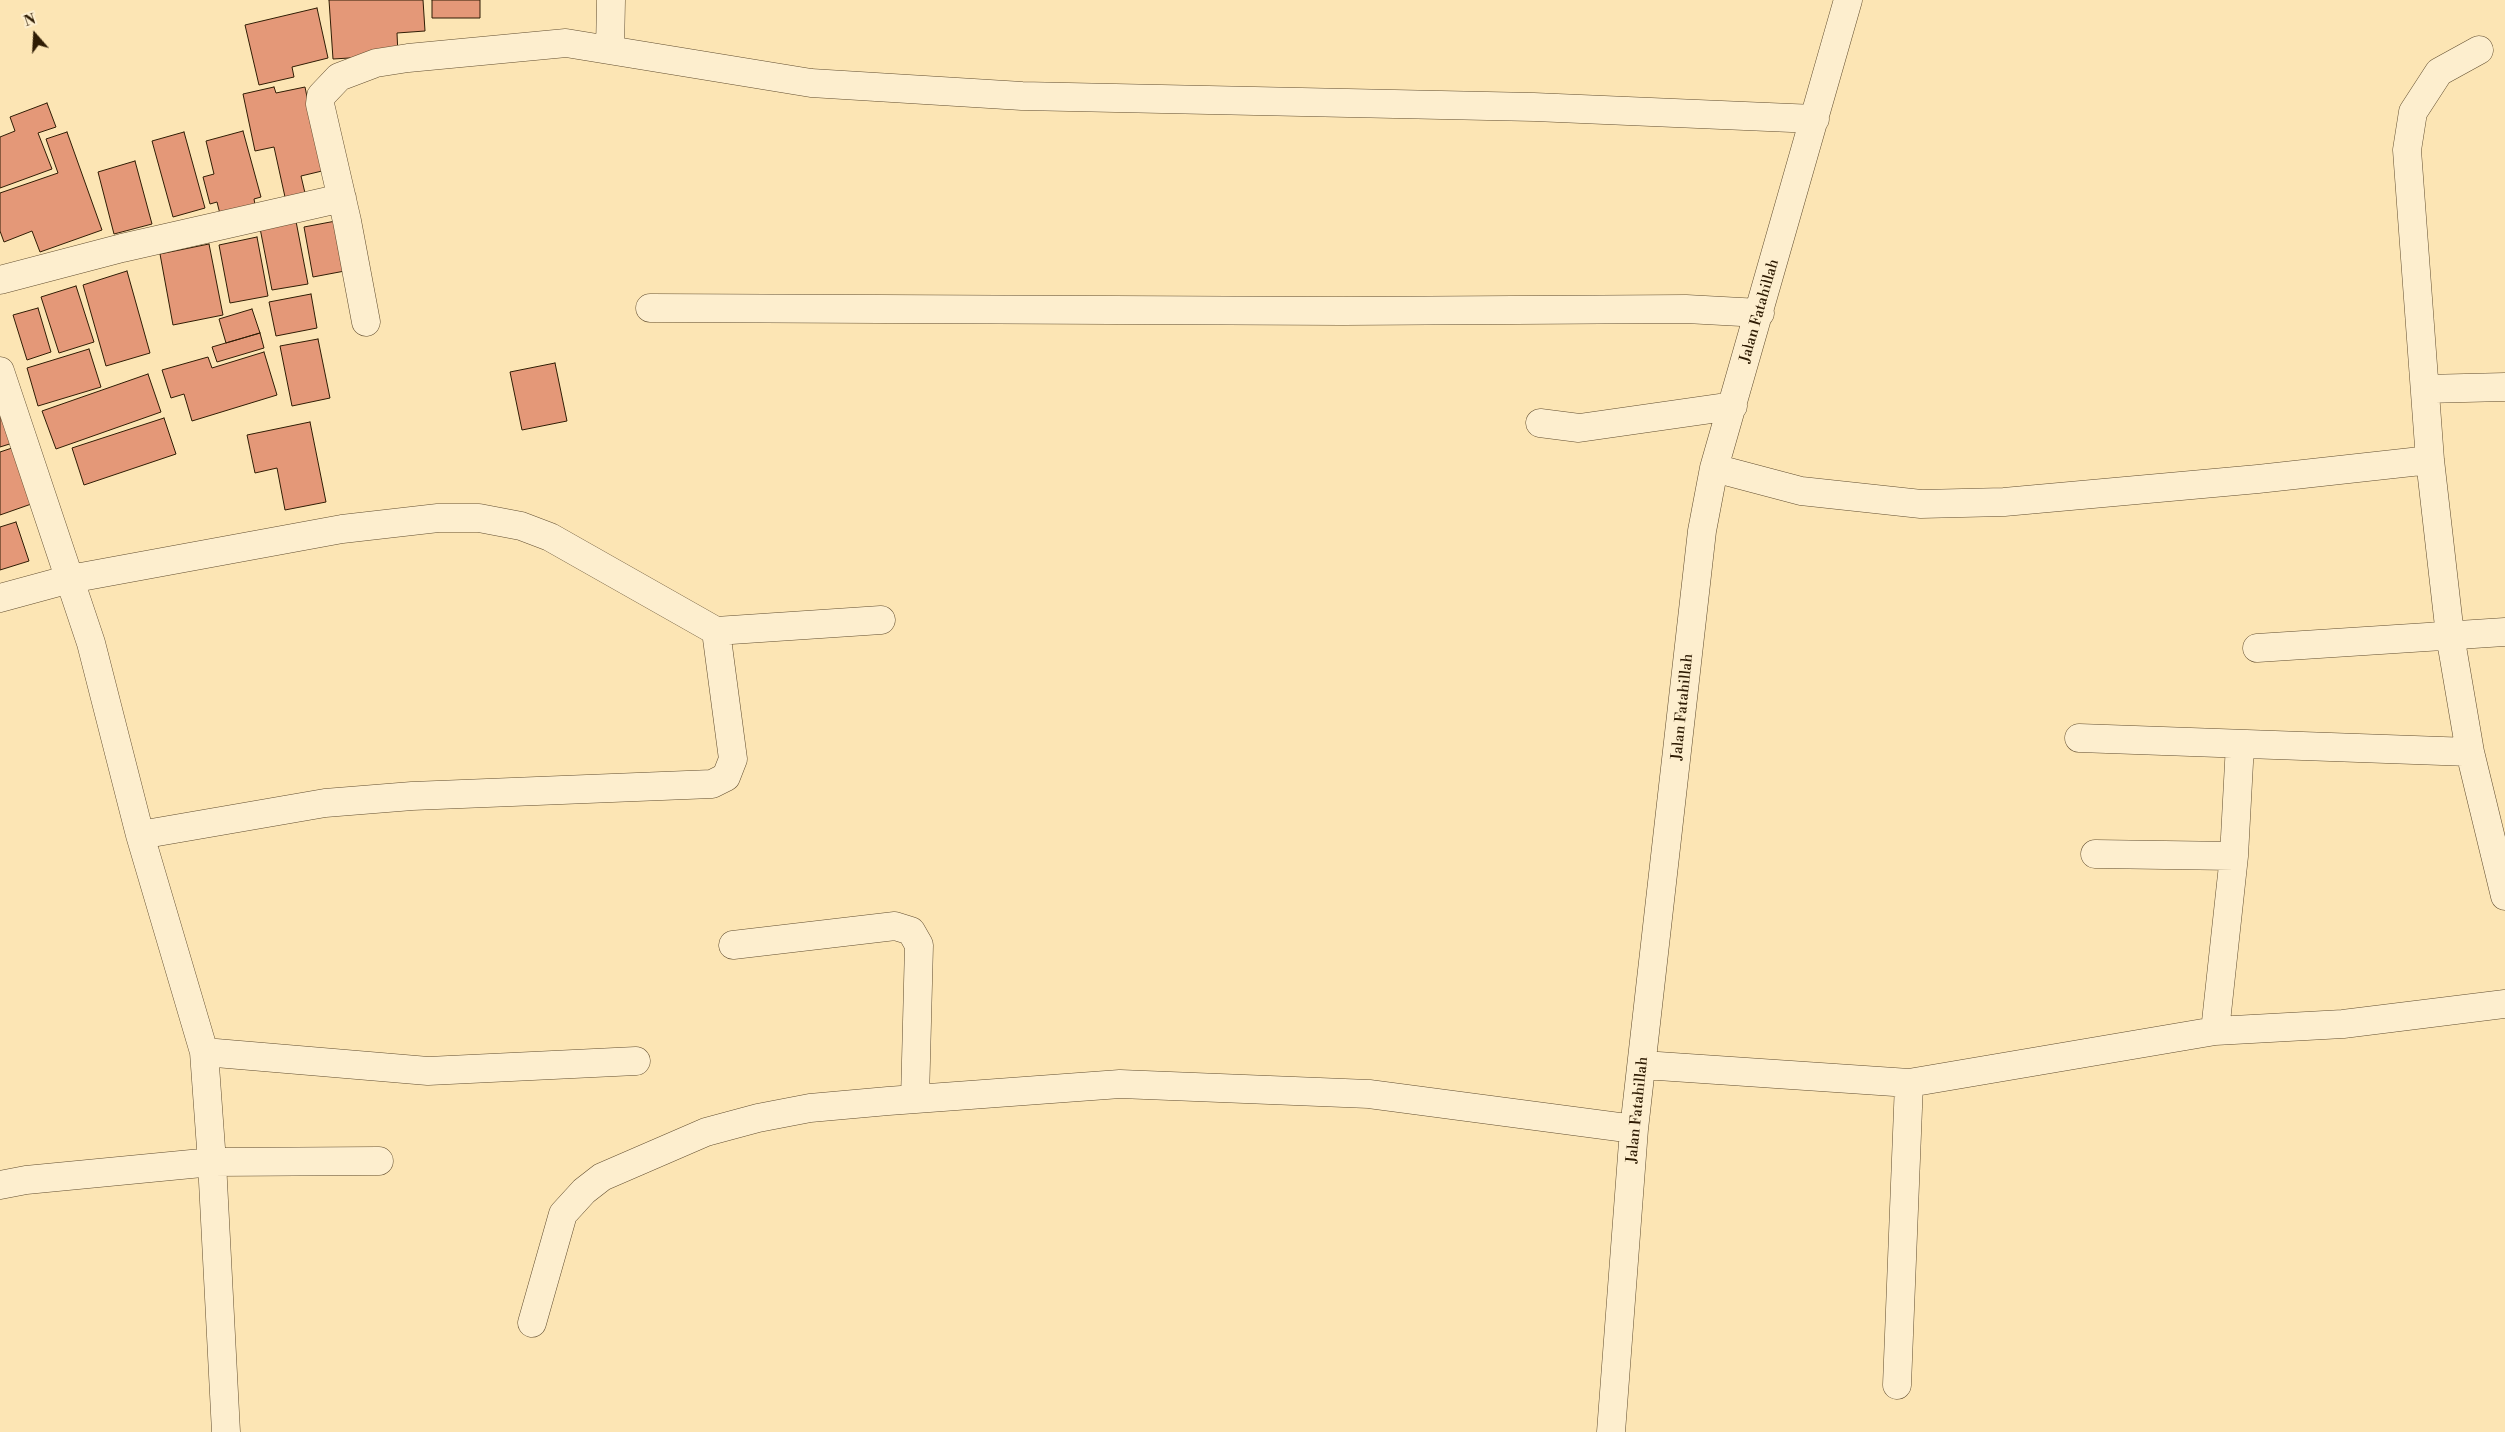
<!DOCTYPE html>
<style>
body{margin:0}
#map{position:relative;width:2505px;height:1432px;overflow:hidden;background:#fce5b4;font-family:"Libre Bodoni",serif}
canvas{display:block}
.north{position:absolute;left:10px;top:10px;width:50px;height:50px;-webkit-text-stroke:4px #fdeece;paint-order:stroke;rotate:341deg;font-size:14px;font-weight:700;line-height:20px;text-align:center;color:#2f1c04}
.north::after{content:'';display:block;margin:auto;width:18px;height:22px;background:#2f1c04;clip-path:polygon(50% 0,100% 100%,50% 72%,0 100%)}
</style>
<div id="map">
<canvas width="2505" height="1432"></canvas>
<div class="north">N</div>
</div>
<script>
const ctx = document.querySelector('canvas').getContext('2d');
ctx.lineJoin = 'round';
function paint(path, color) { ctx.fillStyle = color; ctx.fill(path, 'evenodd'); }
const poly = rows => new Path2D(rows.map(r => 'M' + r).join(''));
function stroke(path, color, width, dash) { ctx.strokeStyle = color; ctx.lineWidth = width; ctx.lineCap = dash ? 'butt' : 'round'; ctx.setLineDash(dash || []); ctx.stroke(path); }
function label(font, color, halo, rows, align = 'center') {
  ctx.font = font + ' "Libre Bodoni",serif'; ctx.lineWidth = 4.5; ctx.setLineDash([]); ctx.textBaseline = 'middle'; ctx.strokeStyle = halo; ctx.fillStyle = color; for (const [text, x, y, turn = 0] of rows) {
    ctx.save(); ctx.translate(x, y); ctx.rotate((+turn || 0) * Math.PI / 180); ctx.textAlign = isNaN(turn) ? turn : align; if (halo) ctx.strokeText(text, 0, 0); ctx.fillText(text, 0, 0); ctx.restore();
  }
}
const building = poly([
 [329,0,423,0,425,31,397,33,398,55,333,59,329,0],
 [432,0,480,0,480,18,432,18,432,0],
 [317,8,328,58,292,67,294,77,259,85,245,25,317,8],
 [274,87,276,93,305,87,322,171,301,176,305,193,285,197,274,147,255,151,243,94,274,87],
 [47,103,56,127,38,133,52,169,0,188,0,137,15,131,10,117,47,103],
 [243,131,261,197,254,199,256,210,221,218,217,202,210,204,203,177,214,174,206,141,243,131],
 [67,132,102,230,40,252,32,231,4,242,0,231,0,193,58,173,46,139,67,132],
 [184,132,205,208,173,217,152,141,184,132],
 [135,161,152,224,114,234,98,172,135,161],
 [295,216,308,284,272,290,259,223,295,216],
 [341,220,350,270,313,277,304,227,341,220],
 [257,237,268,296,230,303,219,245,257,237],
 [209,244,223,315,173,325,160,254,209,244],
 [127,271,150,353,106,366,83,285,127,271],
 [76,286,94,342,59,353,41,297,76,286],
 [311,294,317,328,276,336,269,302,311,294],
 [38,308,51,352,27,360,13,315,38,308],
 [252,309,260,333,226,343,219,319,252,309],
 [260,333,264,348,217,362,212,347,260,333],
 [318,339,330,398,292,406,280,346,318,339],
 [89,349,101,387,38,406,27,368,89,349],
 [264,352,277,395,192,421,184,394,171,398,162,370,208,357,212,368,264,352],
 [555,363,567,421,522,430,510,372,555,363],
 [148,374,161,412,56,449,42,411,148,374],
 [0,397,19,441,0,447,0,397],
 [164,418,176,454,84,485,72,448,164,418],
 [310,422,326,502,285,510,277,468,255,473,247,435,310,422],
 [18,446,37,502,0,515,0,452,18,446],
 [16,522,29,561,0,570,0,527,16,522]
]);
paint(building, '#e49878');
stroke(building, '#2f1c04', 1);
const minor = poly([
 [610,50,611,0],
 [2479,50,2439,72,2413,112,2407,150,2430,460,2450,635,2470,752,2505,896],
 [0,280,122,248,342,198],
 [650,308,1343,311,1686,309,1760,313],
 [366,322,347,221,320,104,321,96,339,77,376,63,408,58,566,43,811,83,1022,96,1534,107,1815,119],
 [0,371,91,643,140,835,204,1052,212,1162,226,1432],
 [2425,389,2505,387],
 [1540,423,1579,428,1733,406],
 [1714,468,1801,491,1921,504,2004,502,2258,479,2430,460],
 [0,598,70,579,342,529,438,518,479,518,521,526,550,537,716,631,881,620],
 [2257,648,2505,632],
 [2079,738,2470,752],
 [140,835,325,803,412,796,712,784,726,777,733,759,716,631],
 [2095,854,2234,856],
 [733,945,895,926,911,931,919,945,915,1099],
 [2215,1031,2234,856,2240,744],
 [204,1052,428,1071,636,1061],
 [1643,1065,1909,1083,2215,1031,2343,1024,2505,1004],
 [0,1185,26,1180,212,1162,379,1161],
 [532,1323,563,1214,584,1191,602,1177,706,1132,758,1118,810,1108,888,1101,1120,1084,1369,1094,1634,1129],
 [1897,1385,1909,1083],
 [1611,1432,1634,1129,1702,531,1714,468,1848,0]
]);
stroke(minor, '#624e30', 29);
stroke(minor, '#fdeece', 28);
label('15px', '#2f1c04', '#fdeece', [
 ["Jalan Fatahillah",1760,311,-74],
 ["Jalan Fatahillah",1683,707,-84],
 ["Jalan Fatahillah",1638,1110,-84]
]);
</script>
